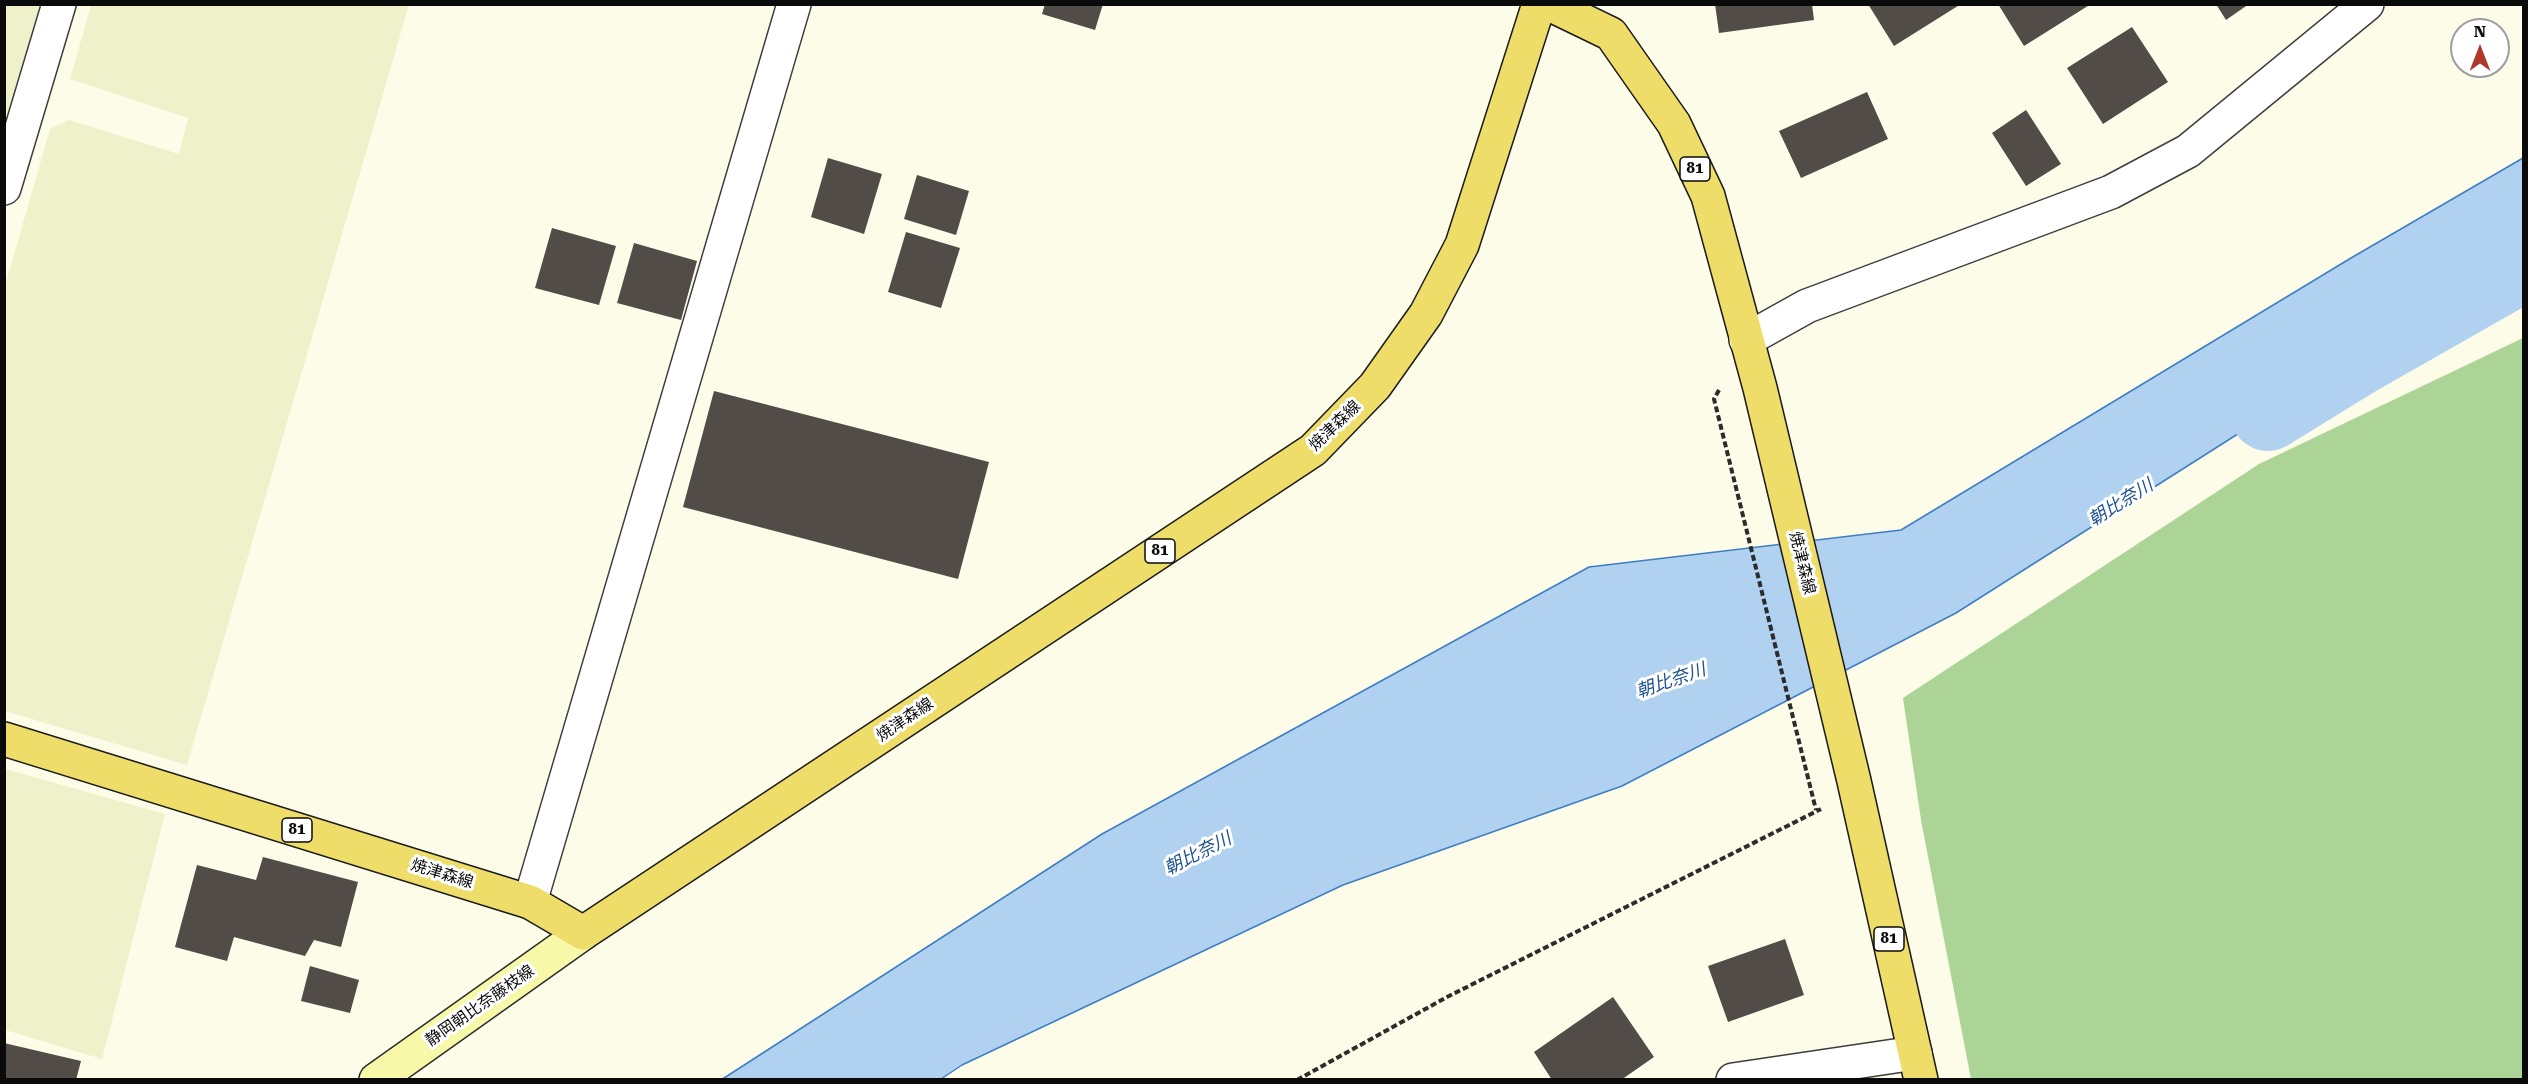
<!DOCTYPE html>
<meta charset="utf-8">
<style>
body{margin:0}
#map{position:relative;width:2528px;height:1084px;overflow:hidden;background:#fdfce8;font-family:"Roboto Serif",serif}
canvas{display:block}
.frame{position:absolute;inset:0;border:6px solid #0a0a0a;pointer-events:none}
.north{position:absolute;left:2450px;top:18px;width:60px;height:60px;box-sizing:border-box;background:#fff;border:2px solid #9d9d9d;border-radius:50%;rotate:0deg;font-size:16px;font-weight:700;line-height:24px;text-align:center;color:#0a0a0a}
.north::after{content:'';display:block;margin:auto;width:21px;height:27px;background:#ae372e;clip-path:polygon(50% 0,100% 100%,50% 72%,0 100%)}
</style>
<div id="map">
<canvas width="2528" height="1084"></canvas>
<div class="frame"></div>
<div class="north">N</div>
</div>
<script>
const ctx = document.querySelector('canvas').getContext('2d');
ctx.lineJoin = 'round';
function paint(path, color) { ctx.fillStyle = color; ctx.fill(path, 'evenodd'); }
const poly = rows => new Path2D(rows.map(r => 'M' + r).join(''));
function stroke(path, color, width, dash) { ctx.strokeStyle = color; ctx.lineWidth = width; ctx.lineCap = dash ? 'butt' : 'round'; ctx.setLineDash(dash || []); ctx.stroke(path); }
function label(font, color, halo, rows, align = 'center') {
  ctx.font = font + ' "Roboto Serif","Noto Sans JP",serif'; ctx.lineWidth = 6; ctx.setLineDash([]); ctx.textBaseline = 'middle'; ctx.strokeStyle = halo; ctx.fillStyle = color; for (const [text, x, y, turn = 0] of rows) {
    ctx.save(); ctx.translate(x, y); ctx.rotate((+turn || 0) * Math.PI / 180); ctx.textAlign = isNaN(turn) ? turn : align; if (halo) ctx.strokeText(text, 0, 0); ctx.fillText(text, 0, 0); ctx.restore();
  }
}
paint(poly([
 [5,4,40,5,5,124,4,5],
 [91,5,409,5,187,765,5,711,5,286,50,129,69,120,179,154,188,118,70,79],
 [5,769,165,814,102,1059,5,1030]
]), '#eff1cb');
paint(poly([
 [2523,338,2523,1079,1971,1079,1921,820,1903,698,2259,464]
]), '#abd496');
const water = poly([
 [2523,158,2523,260,2359,357,1956,613,1622,786,1343,885,962,1065,941,1079,721,1080,1102,834,1589,567,1901,530,2351,258,2523,158]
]);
paint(water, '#b1d1f1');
stroke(water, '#3e7ec2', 1.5);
stroke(poly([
 [2268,413,2359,357,2524,263]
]), '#b1d1f1', 76);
paint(poly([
 [1045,4,1103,4,1095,30,1042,14],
 [1715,4,1812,4,1814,20,1719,33],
 [1868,4,1961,4,1894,46],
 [1998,4,2091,4,2024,46],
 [2216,4,2249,4,2226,20],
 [2132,27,2168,82,2103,124,2067,68],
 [1867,92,1888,139,1801,178,1779,131],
 [2026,110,2061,164,2026,186,1992,133],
 [828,158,882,174,864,234,811,217],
 [917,175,969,191,956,235,904,219],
 [552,228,616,246,599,305,535,288],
 [906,232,960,248,941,308,888,292],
 [634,243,697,261,681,320,617,303],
 [714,391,989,462,958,579,683,507],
 [263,857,358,882,341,947,314,940,305,956,234,937,227,961,175,947,197,865,256,880],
 [1785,939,1804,995,1728,1022,1708,966],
 [310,966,359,980,350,1013,301,1001],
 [1613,997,1654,1057,1621,1080,1552,1080,1534,1052],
 [4,1043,81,1061,76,1080,4,1080]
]), '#514c47');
const street = poly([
 [4,188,59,4],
 [1746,340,1807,306,2111,192,2188,151,2367,4],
 [530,902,794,4],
 [1733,1080,1915,1053]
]);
const secondary = poly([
 [376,1080,583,933]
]);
const primary = poly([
 [1549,4,1611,34,1674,124,1708,196,1760,388,1854,781,1921,1080],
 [4,739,530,902,583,933,1313,450,1375,386,1426,314,1462,245,1539,4]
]);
stroke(street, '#3d3d3d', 36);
stroke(secondary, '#2c2c2c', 36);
stroke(primary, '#1b1b1b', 36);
stroke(poly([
 [1719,390,1714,399,1816,810],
 [1297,1080,1447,997,1821,809]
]), '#2c2c2c', 4, [6, 3]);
stroke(street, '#fff', 33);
stroke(secondary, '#f8f9a8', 33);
stroke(primary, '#eedd68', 33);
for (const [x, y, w] of [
 [1695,169,30],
 [1160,551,30],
 [297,830,30],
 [1889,939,30]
]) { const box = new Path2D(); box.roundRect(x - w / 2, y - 12, w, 24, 4.5); ctx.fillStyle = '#fff'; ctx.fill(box); stroke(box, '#0a0a0a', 1.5); }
label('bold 15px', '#0a0a0a', null, [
 ["81",1695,169],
 ["81",1160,551],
 ["81",297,830],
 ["81",1889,939]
]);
label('16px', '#0a0a0a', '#fff', [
 ["焼津森線",1335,426,-44],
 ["焼津森線",1802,563,76],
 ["焼津森線",905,720,-34],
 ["焼津森線",442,874,17],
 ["静岡朝比奈藤枝線",480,1006,-35]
]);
label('italic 18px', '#1e5191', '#fff', [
 ["朝比奈川",2121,503,-32],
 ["朝比奈川",1671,681,-19],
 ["朝比奈川",1198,854,-27]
]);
</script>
